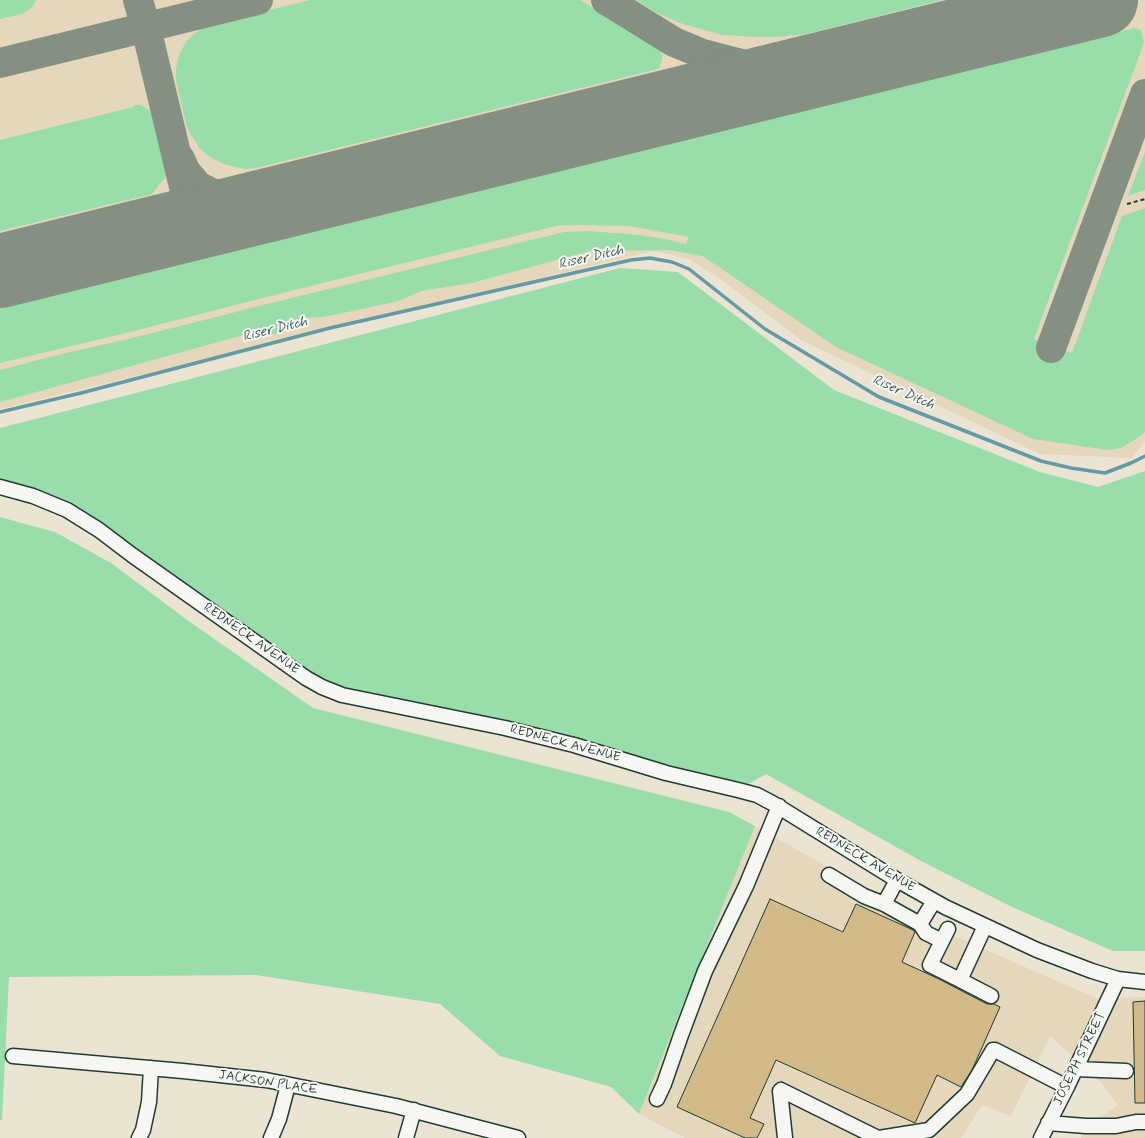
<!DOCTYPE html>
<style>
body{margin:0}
canvas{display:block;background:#ebe4d2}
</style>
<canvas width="1145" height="1138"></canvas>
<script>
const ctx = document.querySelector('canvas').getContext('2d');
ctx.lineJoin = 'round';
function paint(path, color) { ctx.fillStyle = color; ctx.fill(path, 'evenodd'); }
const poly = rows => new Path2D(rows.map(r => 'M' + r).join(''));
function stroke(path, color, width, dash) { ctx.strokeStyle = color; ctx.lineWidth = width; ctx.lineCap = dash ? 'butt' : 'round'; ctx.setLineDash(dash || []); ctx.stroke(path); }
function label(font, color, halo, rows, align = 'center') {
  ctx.font = font + ' Mynerve,sans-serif'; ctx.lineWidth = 4; ctx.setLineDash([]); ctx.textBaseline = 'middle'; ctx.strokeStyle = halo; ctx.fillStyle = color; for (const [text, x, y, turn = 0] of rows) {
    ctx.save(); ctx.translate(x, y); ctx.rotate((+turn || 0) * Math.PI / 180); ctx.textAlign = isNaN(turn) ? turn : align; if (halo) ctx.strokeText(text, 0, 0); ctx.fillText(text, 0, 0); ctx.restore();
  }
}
paint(poly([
 [0,0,1145,0,1145,441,1132,458,1040,454,801,340,723,281,689,259,653,251,0,409],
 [755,826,932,926,1098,999,1145,997,1145,1138,1081,1138,1081,1130,1118,1105,1101,1082,1050,1036,1011,1116,982,1105,961,1138,685,1138,639,1114]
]), '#e4d7bc');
paint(poly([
 [0,0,36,0,34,4,29,10,22,14,0,19],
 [310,0,580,0,658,48,661,51,662,56,662,61,658,69,654,70,256,168,246,169,235,167,224,164,214,159,206,154,199,147,189,132,186,124,176,80,176,69,178,57,182,49,187,41,194,34,208,25],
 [635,0,942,0,806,34,778,37,758,37,722,35,680,23,659,14],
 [1135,28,1141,30,1144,42,1142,48,1034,339,1072,353,1122,216,1145,208,1145,432,1133,441,1121,448,1108,450,1033,439,836,347,719,267,702,256,669,250,590,251,472,283,433,289,421,291,399,301,343,313,323,317,304,318,292,322,276,334,255,332,0,402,0,370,53,356,132,338,232,313,242,310,564,232,589,231,639,235,665,239,686,244,689,237,629,226,568,225,556,226,298,289,130,332,0,363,0,307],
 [135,105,140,105,148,109,153,116,167,169,165,178,160,184,152,194,0,231,0,140,133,107],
 [1145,152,1145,190,1128,196],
 [620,268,678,272,834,390,1040,472,1098,487,1145,471,1145,951,1113,951,1012,907,921,861,766,774,738,790,342,695,67,510,0,494,0,428],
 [0,517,55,532,111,563,190,622,313,708,729,812,755,826,639,1114,611,1087,500,1056,440,1004,256,975,9,977,2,1120,0,1120]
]), '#99deaa');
stroke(poly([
 [0,412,81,393,330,328,631,260,650,258,672,262,689,269,765,329,879,397,1041,461,1071,468,1105,473,1131,463,1145,456]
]), '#639aa6', 3.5);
stroke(poly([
 [138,0,146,28,185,191,184,205,176,219,164,230],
 [606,0,674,42,703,54,749,66,799,68,843,64],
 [0,63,258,0],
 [180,159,186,172,198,186,225,200,255,208],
 [1051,348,1145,94]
]), '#859083', 30);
stroke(poly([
 [0,271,1101,0]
]), '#859083', 74);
const building = poly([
 [770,899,843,932,856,904,913,930,915,932,902,962,939,979,987,1004,994,1004,1000,1007,972,1070,961,1087,937,1075,915,1123,776,1060,750,1118,764,1124,757,1138,745,1138,677,1107,770,899],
 [1145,1001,1145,1103,1135,1103,1133,1002,1145,1001]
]);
paint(building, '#d2b988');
stroke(building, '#1f3d34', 1);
const minor = poly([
 [0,487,33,496,67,510,99,530,132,555,306,678,322,687,342,695,505,728,574,745,666,773,738,790,757,795,774,804,897,880,945,907,1037,950,1092,971,1118,979,1145,982],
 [829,875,864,896,884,904,920,924,926,933,942,941,930,965,960,980,985,926],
 [884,904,897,880],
 [920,924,934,901],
 [942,941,948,929],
 [960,980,991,996],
 [13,1056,183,1071,266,1080,396,1106,518,1138],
 [1075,1069,1126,1071],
 [657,1099,664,1084,681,1035,705,971,746,886,779,806],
 [1048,1123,1086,1126,1116,1126,1136,1122,1145,1122],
 [139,1138,143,1130,149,1102,151,1068],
 [271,1138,279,1119,288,1085],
 [406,1138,414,1110],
 [785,1138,780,1091,781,1090,878,1138],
 [879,1138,929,1130,967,1094,993,1050,995,1050,1067,1087],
 [1041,1138,1067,1087,1118,979]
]);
stroke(minor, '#1f3d34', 17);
stroke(poly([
 [1127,204,1145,199]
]), '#1f3d34', 2, [4, 3]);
stroke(minor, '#f6f6f2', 14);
label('13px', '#1f3d34', '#f6f6f2', [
 ["REDNECK AVENUE",251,639,35],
 ["REDNECK AVENUE",565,744,15],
 ["REDNECK AVENUE",865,860,31],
 ["JOSEPH STREET",1080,1059,-64],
 ["JACKSON PLACE",268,1083,9]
]);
label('italic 14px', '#365c5a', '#f6f6f2', [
 ["Riser Ditch",591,258,-13],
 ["Riser Ditch",275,330,-14],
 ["Riser Ditch",903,393,24]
]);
</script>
